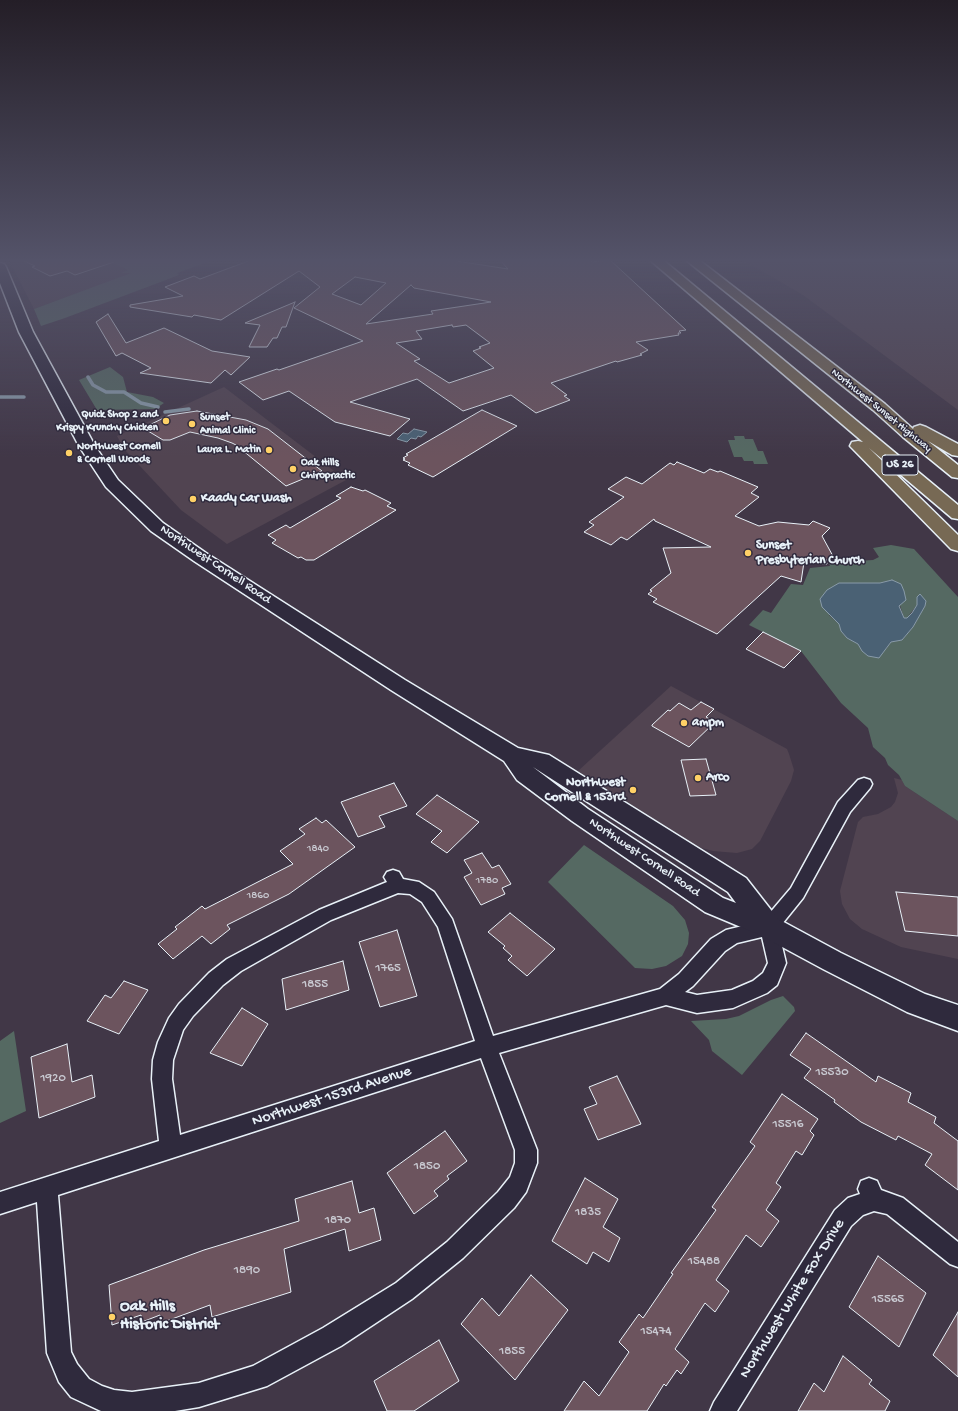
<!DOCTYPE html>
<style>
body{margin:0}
canvas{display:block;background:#413747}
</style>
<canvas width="958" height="1411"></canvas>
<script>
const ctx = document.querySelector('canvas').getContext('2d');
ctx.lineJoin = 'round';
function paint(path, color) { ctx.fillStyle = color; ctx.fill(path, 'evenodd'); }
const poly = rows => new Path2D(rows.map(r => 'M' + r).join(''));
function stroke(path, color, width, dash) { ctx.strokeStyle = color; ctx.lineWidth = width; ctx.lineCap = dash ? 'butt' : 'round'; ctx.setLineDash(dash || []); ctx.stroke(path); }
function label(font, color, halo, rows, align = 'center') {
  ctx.font = font + ' "Gochi Hand",sans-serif'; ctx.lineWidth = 3; ctx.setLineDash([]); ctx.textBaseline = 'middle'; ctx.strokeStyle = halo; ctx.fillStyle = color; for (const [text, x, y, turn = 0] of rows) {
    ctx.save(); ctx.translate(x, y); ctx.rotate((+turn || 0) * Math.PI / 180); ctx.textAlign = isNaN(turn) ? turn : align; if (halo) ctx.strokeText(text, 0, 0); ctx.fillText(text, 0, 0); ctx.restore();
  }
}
paint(poly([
 [9,260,168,260,34,309],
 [743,260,958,260,958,410,803,295],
 [224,387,346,480,227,544,181,510,124,449,117,436],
 [671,686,787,749,789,754,794,770,791,781,760,841,752,849,737,853,713,851,698,847,578,771],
 [894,778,902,780,905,786,958,821,958,959,901,947,862,929,850,919,842,904,840,891,858,822,863,817,878,814,891,807,895,802,898,793]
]), '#514451');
paint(poly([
 [115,260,213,260,177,273,179,275,65,318,41,326,34,309,131,273,121,273,128,270,113,263,116,262],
 [110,367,123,377,127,392,153,397,164,403,155,409,97,410,79,380],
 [734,436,744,436,745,439,753,439,758,451,763,451,768,464,754,464,753,461,744,461,742,457,734,457,728,440,735,440],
 [891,545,914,549,958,597,958,821,905,786,899,775,888,765,885,758,873,747,868,728,841,703,801,651,749,625,763,610,771,613,791,584,803,585,810,568,830,566,829,563,873,560,879,557,873,548],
 [892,580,904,618,907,618,917,605,917,597,925,606,913,627,902,640,891,642,886,649,862,651,858,644,847,638,841,631,839,624,829,615,839,583,880,583],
 [584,845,673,906,685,920,689,933,688,944,682,956,666,966,652,969,635,968,548,882],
 [783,996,794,1007,795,1011,742,1075,712,1051,709,1040,691,1021,726,1019,739,1016,771,1000],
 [14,1031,26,1111,0,1123,0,1041]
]), '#556962');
const water = poly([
 [414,429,427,432,421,437,418,436,416,439,411,438,407,442,397,439,403,433,408,434,414,429],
 [892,580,901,584,904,591,906,600,899,606,904,618,907,618,912,613,917,605,917,597,920,594,926,601,925,606,913,627,902,640,891,642,879,658,868,656,862,651,858,644,847,638,841,631,839,624,822,607,820,599,827,590,839,583,880,583,892,580]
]);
paint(water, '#4a6174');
stroke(water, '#899ba9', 1);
stroke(poly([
 [88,377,93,385,106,392,124,392,141,403,158,407],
 [0,397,24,397],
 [165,412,189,409]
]), '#899ba9', 3.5);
const building = poly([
 [22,260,113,260,114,262,75,275,67,271,50,276,32,267,35,266,22,260],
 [251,260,450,260,508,269,500,260,590,260,592,262,610,260,686,330,679,331,681,333,678,333,679,335,636,342,648,350,640,354,642,355,617,362,616,361,551,383,567,395,564,396,570,400,536,413,511,395,463,411,417,379,350,402,410,419,390,436,335,422,289,391,263,400,239,382,277,369,279,370,363,341,294,308,320,287,299,271,221,320,194,315,192,317,130,307,130,305,183,296,165,287,194,276,200,279,251,260],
 [355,277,386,283,361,305,332,294,355,277],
 [411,285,414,288,491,302,431,311,433,314,366,324,411,285],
 [452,325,453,327,466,325,490,343,479,347,481,348,473,351,494,368,449,383,414,361,420,359,396,343,422,339,416,331,452,325],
 [295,302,286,327,282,327,277,338,273,338,267,347,249,347,260,325,245,323,295,302],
 [108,314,126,343,164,328,212,351,250,357,231,375,225,370,211,383,140,373,151,368,122,353,116,356,96,322,108,314],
 [482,410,517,426,433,477,408,465,410,463,403,460,405,459,403,458,408,455,406,454,482,410],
 [197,411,246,420,268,429,322,471,286,486,236,445,232,443,218,438,190,432,170,440,163,440,143,428,170,415,197,411],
 [677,462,704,473,710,469,718,472,720,471,758,487,751,493,759,497,735,516,759,526,778,522,809,525,813,521,830,528,822,536,834,558,826,560,827,564,804,562,801,582,781,576,717,634,653,602,657,599,648,594,652,591,650,590,671,573,663,548,711,547,655,521,654,519,627,540,621,537,611,545,584,532,594,525,589,522,624,497,608,489,626,477,642,484,670,463,674,465,677,462],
 [351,487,363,491,365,490,391,503,387,506,396,510,314,560,306,560,301,557,298,558,272,543,276,540,268,535,286,525,290,528,341,498,336,496,351,487],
 [763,632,801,651,784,668,746,649,763,632],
 [701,702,714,709,706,717,715,722,689,747,652,726,652,725,668,710,670,711,679,703,691,710,701,702],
 [706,759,716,795,690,796,681,760,706,759],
 [394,783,407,806,379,816,385,827,358,837,341,802,394,783],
 [437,795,479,822,447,853,431,842,442,831,416,814,437,795],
 [316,818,322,823,326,820,355,847,289,894,227,925,230,929,211,944,202,936,173,959,158,944,177,929,175,927,202,906,205,909,293,864,280,851,305,834,299,829,316,818],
 [482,853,492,868,499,865,511,884,502,888,505,894,481,905,464,877,472,873,464,860,482,853],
 [896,892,958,897,958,936,905,931,896,892],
 [510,913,555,949,527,976,508,960,512,956,503,948,505,946,488,932,510,913],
 [397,930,417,996,380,1007,359,942,397,930],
 [343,961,349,990,286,1010,282,979,343,961],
 [124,981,148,990,119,1034,87,1021,105,995,111,998,124,981],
 [242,1008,268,1024,242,1066,210,1053,242,1008],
 [806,1033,876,1082,878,1076,911,1093,908,1102,936,1117,934,1123,958,1141,958,1190,925,1165,932,1154,898,1136,896,1140,861,1122,834,1102,835,1100,804,1078,811,1069,790,1055,806,1033],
 [67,1044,72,1082,92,1075,95,1097,39,1118,31,1057,67,1044],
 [617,1076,641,1124,598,1140,584,1109,597,1104,589,1087,617,1076],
 [782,1094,818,1119,810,1131,814,1135,802,1155,796,1151,776,1183,781,1187,766,1210,779,1221,761,1247,746,1235,716,1280,729,1291,715,1312,705,1303,675,1349,689,1362,681,1374,677,1370,666,1386,664,1384,647,1411,564,1411,584,1381,599,1396,629,1352,619,1342,639,1314,643,1318,673,1274,671,1273,716,1210,712,1207,755,1146,750,1142,782,1094],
 [445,1131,467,1161,447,1176,449,1179,434,1191,438,1196,414,1214,387,1173,445,1131],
 [585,1178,618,1199,603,1227,620,1238,609,1262,593,1252,587,1264,552,1241,585,1178],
 [352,1181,359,1213,374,1208,381,1240,349,1251,345,1229,284,1249,291,1292,212,1317,210,1305,161,1323,160,1315,142,1322,141,1315,112,1325,109,1285,204,1250,299,1221,295,1199,352,1181],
 [878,1256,926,1293,899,1347,849,1307,878,1256],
 [531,1275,568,1310,515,1380,461,1324,482,1298,499,1316,531,1275],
 [958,1312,958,1377,933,1355,958,1312],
 [439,1340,459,1381,414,1411,387,1411,374,1381,439,1340],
 [843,1356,872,1380,869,1384,890,1401,885,1411,798,1411,814,1383,824,1392,843,1356]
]);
paint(building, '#6c545e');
stroke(building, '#e8f1f8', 1);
const minor = poly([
 [864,778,870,780,872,784,870,788,850,812,803,898,778,929,786,963,777,985,767,993,733,1008,697,1013,666,1005,499,1053,537,1150,537,1163,526,1192,514,1208,463,1258,412,1299,341,1346,267,1386,199,1407,175,1411,101,1411,71,1397,59,1382,47,1353,37,1202,0,1214,0,1192,159,1141,152,1079,153,1060,158,1042,169,1018,179,1004,209,973,227,959,319,910,387,882,384,877,387,872,393,870,399,872,403,879,419,882,434,892,452,919,493,1036,660,989,679,974,711,939,726,930,763,921,791,888,838,802,858,780,864,778],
 [398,893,410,894,422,902,438,927,475,1041,180,1135,172,1079,173,1060,183,1030,193,1016,223,985,241,971,331,920,398,893],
 [762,937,768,963,763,973,753,981,732,990,697,995,685,992,693,986,725,951,737,943,762,937],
 [481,1058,515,1150,515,1163,510,1177,498,1192,447,1242,396,1283,323,1328,253,1366,199,1383,132,1392,114,1390,102,1386,89,1379,77,1364,71,1352,58,1195,481,1058],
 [869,1178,877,1181,881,1190,903,1198,958,1242,958,1267,950,1264,887,1214,874,1211,863,1215,851,1226,737,1411,710,1411,714,1402,835,1210,848,1198,860,1194,858,1189,861,1181,869,1178]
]);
const secondary = poly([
 [0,263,4,264,6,267,33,332,95,446,118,480,163,523,206,553,405,680,518,748,549,755,746,878,778,919,841,953,925,994,958,1005,958,1031,907,1012,823,969,760,935,705,912,572,821,517,780,504,761,391,690,194,561,151,531,106,487,79,446,19,332,0,283,0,263],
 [533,767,728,892,736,903,723,898,588,809,533,767]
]);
const motorway = poly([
 [650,260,663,260,958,505,958,519,952,518,869,448,958,535,958,551,951,549,850,446,852,442,858,441,863,442,650,260],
 [686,260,699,260,885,404,913,429,914,427,920,425,926,427,958,444,958,456,952,455,928,441,958,465,958,478,952,477,903,437,873,410,686,260]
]);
stroke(minor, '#e8f1f8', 3);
stroke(secondary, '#e8f1f8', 3);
stroke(motorway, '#e8f1f8', 3);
paint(minor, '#2f2a3d');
paint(secondary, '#2f2a3d');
paint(motorway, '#776954');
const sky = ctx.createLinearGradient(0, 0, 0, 457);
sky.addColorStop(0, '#241e27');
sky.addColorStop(0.57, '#545369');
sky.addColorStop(1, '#54536900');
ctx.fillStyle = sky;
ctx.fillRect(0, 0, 958, 457);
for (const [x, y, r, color] of [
 [166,421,4,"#ffd166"],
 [192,424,4,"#ffd166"],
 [269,450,4,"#ffd166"],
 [69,453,4,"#ffd166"],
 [293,469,4,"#ffd166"],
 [193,499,4,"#ffd166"],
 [748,553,4,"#ffd166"],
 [684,723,4,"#ffd166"],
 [698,778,4,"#ffd166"],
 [633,790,4,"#ffd166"],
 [112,1317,4,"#ffd166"]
]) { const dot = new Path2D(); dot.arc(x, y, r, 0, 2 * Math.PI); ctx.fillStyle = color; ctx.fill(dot); stroke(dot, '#2f2a3d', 1.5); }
label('11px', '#e8f1f8', '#2f2a3d', [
 ["Northwest Sunset Highway",881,411,39]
]);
label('bold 11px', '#e8f1f8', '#2f2a3d', [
 ["Quick Shop 2 and",158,415,"right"],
 ["Krispy Krunchy Chicken",158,428,"right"],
 ["Sunset",200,418],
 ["Animal Clinic",200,431],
 ["Northwest Cornell",77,447],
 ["& Cornell Woods",77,460],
 ["Laura L. Matin",261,450,"right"],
 ["Oak Hills",301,463],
 ["Chiropractic",301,476]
], 'left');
label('11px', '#c9cad2', null, [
 ["1840",318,849],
 ["1780",487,881],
 ["1860",258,896]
]);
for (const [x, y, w] of [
 [900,465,36]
]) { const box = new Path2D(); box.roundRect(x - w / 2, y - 10, w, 20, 3); ctx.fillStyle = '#2f2a3d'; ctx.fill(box); stroke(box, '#e8f1f8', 1); }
label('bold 12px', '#e8f1f8', null, [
 ["US 26",900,465]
]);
label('bold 13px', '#e8f1f8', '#2f2a3d', [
 ["Kaady Car Wash",201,499],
 ["Sunset",756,546],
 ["Presbyterian Church",756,561],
 ["ampm",692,723],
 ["Arco",706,778],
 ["Northwest",625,783,"right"],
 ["Cornell & 153rd",625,798,"right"]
], 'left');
label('13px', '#e8f1f8', '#2f2a3d', [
 ["Northwest Cornell Road",215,565,34],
 ["Northwest Cornell Road",644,858,34]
]);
label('13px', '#c9cad2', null, [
 ["1765",388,969],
 ["1855",315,985],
 ["15530",832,1073],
 ["1920",53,1079],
 ["15516",788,1125],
 ["1850",427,1167],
 ["1835",588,1213],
 ["1870",338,1221],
 ["15488",704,1262],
 ["1890",247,1271],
 ["15565",888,1300],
 ["15474",656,1332],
 ["1855",512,1352]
]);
label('16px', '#e8f1f8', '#2f2a3d', [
 ["Northwest 153rd Avenue",332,1097,-18],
 ["Northwest White Fox Drive",793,1299,-58]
]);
label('bold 16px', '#e8f1f8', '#2f2a3d', [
 ["Oak Hills",120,1308],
 ["Historic District",120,1326]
], 'left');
</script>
